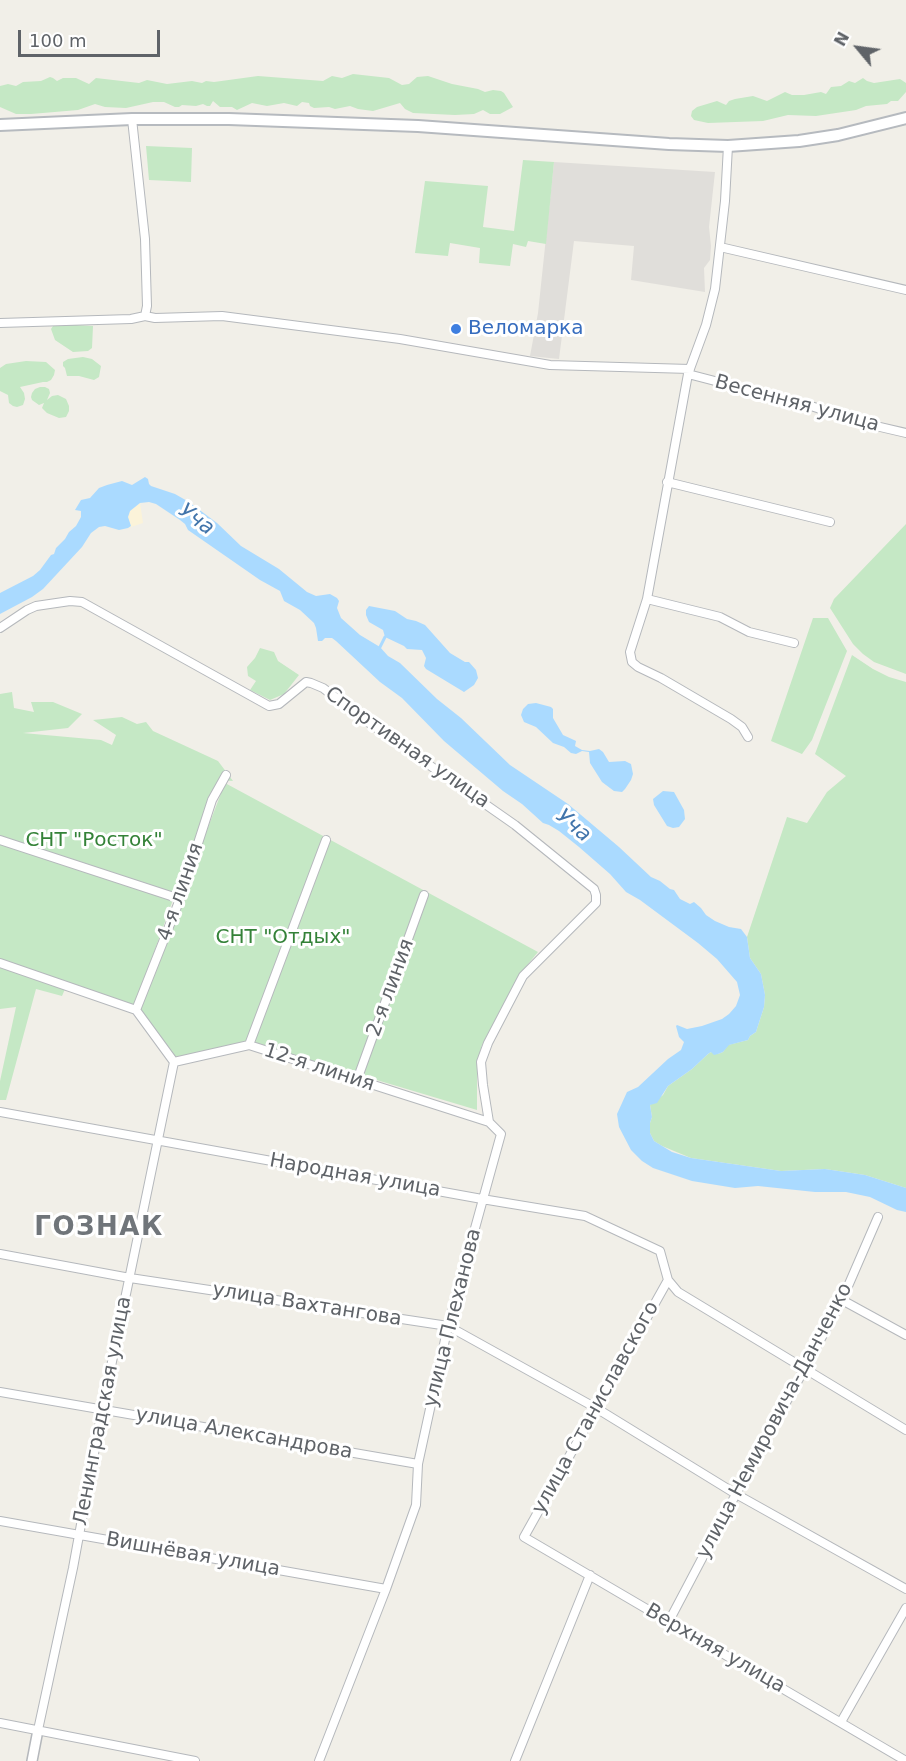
<!DOCTYPE html>
<meta charset="utf-8">
<style>
body{margin:0}
#map{position:relative;width:906px;height:1761px;overflow:hidden;background:#f1efe8;font-family:"DejaVu Sans",sans-serif}
canvas{display:block}
.north{position:absolute;left:828px;top:18px;width:60px;height:60px;-webkit-text-stroke:4px #fff;paint-order:stroke;rotate:299deg;font-size:16px;font-weight:700;line-height:24px;text-align:center;color:#5f6368}
.north::after{content:'';display:block;margin:auto;width:21px;height:27px;background:#5f6368;clip-path:polygon(50% 0,100% 100%,50% 72%,0 100%)}
.scale{position:absolute;left:18px;top:30px;width:142px;height:27px;box-sizing:border-box;border:3px solid #5f6368;border-top:0;padding-left:8px;font-size:18px;line-height:21px;white-space:nowrap;color:#5f6368;-webkit-text-stroke:4px #fff;paint-order:stroke}
</style>
<div id="map">
<canvas width="906" height="1761"></canvas>
<div class="north">N</div>
<div class="scale">100 m</div>
</div>
<script>
const ctx = document.querySelector('canvas').getContext('2d');
ctx.lineJoin = 'round';
function paint(path, color) { ctx.fillStyle = color; ctx.fill(path, 'evenodd'); }
const poly = rows => new Path2D(rows.map(r => 'M' + r).join(''));
function stroke(path, color, width, dash) { ctx.strokeStyle = color; ctx.lineWidth = width; ctx.lineCap = dash ? 'butt' : 'round'; ctx.setLineDash(dash || []); ctx.stroke(path); }
function label(font, color, halo, rows, align = 'center') {
  ctx.font = font + ' "DejaVu Sans",sans-serif'; ctx.lineWidth = 6; ctx.setLineDash([]); ctx.textBaseline = 'middle'; ctx.strokeStyle = halo; ctx.fillStyle = color; for (const [text, x, y, turn = 0] of rows) {
    ctx.save(); ctx.translate(x, y); ctx.rotate((+turn || 0) * Math.PI / 180); ctx.textAlign = isNaN(turn) ? turn : align; if (halo) ctx.strokeText(text, 0, 0); ctx.fillText(text, 0, 0); ctx.restore();
  }
}
paint(poly([
 [554,162,715,172,709,227,711,246,710,260,704,268,705,292,631,280,634,246,574,241,559,359,530,356,538,313]
]), '#e0deda');
paint(poly([
 [353,74,389,78,402,85,409,84,417,77,428,76,452,84,478,89,485,92,493,90,501,91,504,93,513,107,500,114,490,114,483,110,474,114,455,115,413,113,405,109,400,103,373,111,358,109,350,106,335,109,329,107,314,108,310,106,309,103,302,102,297,106,284,103,267,106,252,103,237,110,232,107,220,107,213,101,210,106,207,106,203,104,196,106,182,105,179,107,175,107,164,102,153,102,126,108,105,107,95,104,78,110,31,114,16,114,0,107,0,86,8,84,16,86,23,82,41,81,50,77,53,78,57,81,63,78,76,78,89,84,96,78,139,83,147,80,167,84,192,81,202,83,206,81,214,82,258,76,323,81,332,76,342,78],
 [863,78,867,81,874,83,900,79,906,83,906,92,898,101,891,101,887,104,866,106,856,110,816,116,788,115,763,121,708,123,694,120,691,116,692,111,697,107,717,101,726,105,729,101,735,99,753,96,767,101,785,92,792,95,804,95,821,92,826,94,831,87,841,86,849,81,855,83],
 [146,146,192,148,191,182,149,180],
 [523,160,554,162,546,244,528,241,526,247,513,244,510,266,479,263,480,248,450,243,448,256,415,253,425,181,488,186,483,227,514,231],
 [58,324,93,326,92,348,88,351,73,352,55,340,51,329,53,326],
 [83,357,92,359,101,366,99,377,94,380,79,376,67,376,65,368,63,366,63,362,68,359],
 [26,361,46,362,55,370,54,375,51,380,47,382,43,382,20,387,24,393,25,399,23,405,17,407,13,406,9,403,8,395,0,391,0,368,6,364],
 [40,387,45,387,49,389,50,393,47,400,52,396,58,395,66,399,69,406,69,411,66,417,59,418,47,413,42,408,44,403,39,405,32,400,31,397,32,393,35,389],
 [906,524,906,674,874,662,863,654,853,644,830,608,834,599],
 [813,618,828,618,847,651,812,740,802,754,771,741],
 [260,648,274,652,278,661,299,675,284,694,270,700,250,690,256,681,248,676,247,667,255,658],
 [852,655,873,669,889,677,906,682,906,1188,865,1175,825,1169,781,1171,691,1158,662,1146,654,1141,650,1133,650,1123,652,1117,650,1105,663,1095,668,1086,692,1069,708,1054,711,1052,718,1054,723,1052,728,1045,748,1040,750,1036,756,1032,764,1007,765,995,761,974,750,958,747,937,787,817,807,823,827,792,846,776,815,754],
 [12,692,14,708,34,712,31,702,53,702,82,714,68,728,23,733,101,740,112,745,116,735,93,720,122,717,137,724,146,722,153,731,218,761,233,781,219,780,206,808,135,1005,68,982,62,996,36,989,6,1100,0,1100,0,1081,16,1007,0,1009,0,694],
 [225,783,538,952,519,975,482,1045,477,1063,477,1110,246,1041,175,1059,138,1009]
]), '#c5e8c5');
paint(poly([
 [140,503,143,523,128,528,131,526,128,517,130,511]
]), '#fbf3d9');
paint(poly([
 [145,477,148,479,149,484,151,486,175,494,189,502,217,523,241,546,279,569,307,592,316,596,330,594,337,598,339,601,337,608,341,618,360,635,380,647,388,656,400,663,437,699,461,718,510,765,568,804,619,847,651,877,660,881,670,889,674,890,680,899,690,904,694,902,701,908,706,915,715,921,729,927,741,929,747,937,750,958,761,974,765,995,764,1007,756,1032,750,1036,748,1040,729,1045,723,1052,718,1054,714,1055,711,1052,708,1054,692,1069,668,1086,657,1103,650,1105,652,1117,650,1123,650,1133,654,1141,672,1152,691,1158,781,1171,825,1169,865,1175,906,1188,906,1212,897,1210,870,1197,846,1192,815,1192,758,1186,735,1188,692,1181,653,1168,642,1161,631,1150,619,1127,617,1114,627,1092,638,1087,668,1059,681,1050,684,1042,679,1037,676,1026,677,1025,687,1029,702,1026,722,1019,729,1014,736,1006,740,995,737,982,717,959,698,943,640,900,626,892,610,874,579,847,559,831,549,825,543,823,522,804,503,791,444,741,402,698,380,682,336,641,332,638,325,638,322,641,318,641,316,628,314,623,300,610,284,601,280,591,260,580,188,530,185,524,180,520,156,504,149,502,140,503,130,511,128,517,131,526,128,528,119,530,105,526,99,527,91,533,82,547,43,589,32,597,0,614,0,593,33,576,40,570,51,555,54,554,56,548,65,539,69,532,76,526,81,517,81,511,75,510,81,500,90,498,99,488,107,485,122,481,132,485],
 [369,606,395,611,407,619,416,621,425,625,450,653,465,662,469,662,476,670,478,678,474,685,464,692,426,669,424,666,426,658,422,650,407,649,404,646,385,637,383,630,369,622,366,615,366,610],
 [536,703,551,707,553,709,553,718,563,735,574,740,576,741,575,746,582,750,590,751,599,749,603,752,609,762,625,761,631,764,633,774,631,780,625,789,622,792,614,791,602,782,590,763,589,752,582,751,576,754,571,753,564,747,553,743,536,727,524,722,521,715,523,709,528,704],
 [663,791,674,792,684,810,685,819,679,827,673,828,667,826,654,805,653,799]
]), '#aadaff');
stroke(poly([
 [380,647,385,637]
]), '#aadaff', 3);
const minor = poly([
 [132,119,145,239,147,306,145,316],
 [728,146,725,201,715,289,706,325,688,374,647,599,630,652,632,662,638,667,661,678,731,719,742,727,748,737],
 [720,247,906,290],
 [0,323,131,319,145,316,155,318,222,316,400,339,550,365,690,369],
 [688,374,811,406,863,423,906,433],
 [667,482,830,522],
 [647,599,720,617,749,632,794,643],
 [0,628,27,610,36,606,70,601,82,602,269,706,279,704,306,682,311,683,323,688,372,725,515,825,594,889,596,895,596,903,523,976,488,1043,481,1062,483,1085,489,1122,501,1134,448,1326,418,1464,416,1505,386,1589,319,1761],
 [0,840,180,899],
 [0,963,136,1010,174,1062,249,1045,489,1122],
 [136,1010,180,899,212,800,226,775],
 [249,1045,326,840],
 [357,1080,424,895],
 [0,1112,482,1199,585,1216,660,1251,668,1280,678,1292,906,1430],
 [0,1254,130,1278,448,1326,596,1408,736,1494,906,1589],
 [668,1280,524,1537,906,1761],
 [842,1300,906,1335],
 [0,1392,418,1464],
 [0,1521,386,1589],
 [668,1623,736,1494,842,1300,878,1217],
 [841,1722,906,1608],
 [0,1723,195,1761],
 [38,1730,73,1568,102,1410,174,1062],
 [515,1761,590,1575]
]);
const tertiary = poly([
 [32,1761,38,1730]
]);
const secondary = poly([
 [0,125,132,119,229,119,418,126,669,144,728,146,799,141,838,135,906,118]
]);
stroke(minor, '#b5b8bc', 10);
stroke(tertiary, '#b5b8bc', 12);
stroke(secondary, '#b6babf', 14);
stroke(minor, '#fff', 8);
stroke(tertiary, '#fff', 9);
stroke(secondary, '#fff', 10);
for (const [x, y, r, color] of [
 [456,329,6,"#3f7fe0"]
]) { const dot = new Path2D(); dot.arc(x, y, r, 0, 2 * Math.PI); ctx.fillStyle = color; ctx.fill(dot); stroke(dot, '#fff', 2); }
label('20px', '#366cbe', '#fff', [
 ["Веломарка",468,329]
], 'left');
label('20px', '#5f6368', '#fff', [
 ["Весенняя улица",797,404,15],
 ["Спортивная улица",407,748,35],
 ["4-я линия",181,892,-71],
 ["2-я линия",391,988,-70],
 ["12-я линия",319,1068,18],
 ["Народная улица",355,1176,10],
 ["улица Вахтангова",307,1305,9],
 ["улица Плеханова",453,1318,-76],
 ["улица Станиславского",596,1408,-61],
 ["Ленинградская улица",103,1411,-79],
 ["улица Немировича-Данченко",775,1421,-62],
 ["улица Александрова",244,1434,10],
 ["Вишнёвая улица",193,1555,10],
 ["Верхняя улица",715,1649,30]
]);
label('20px', '#348238', '#fff', [
 ["СНТ \"Росток\"",94,841],
 ["СНТ \"Отдых\"",283,938]
]);
label('italic 21px', '#4174aa', '#fff', [
 ["Уча",196,520,36],
 ["Уча",573,826,40]
]);
ctx.letterSpacing = '1.5px';
label('bold 26px', '#70757a', '#fff', [
 ["ГОЗНАК",99,1228]
]);
ctx.letterSpacing = '0px';
</script>
